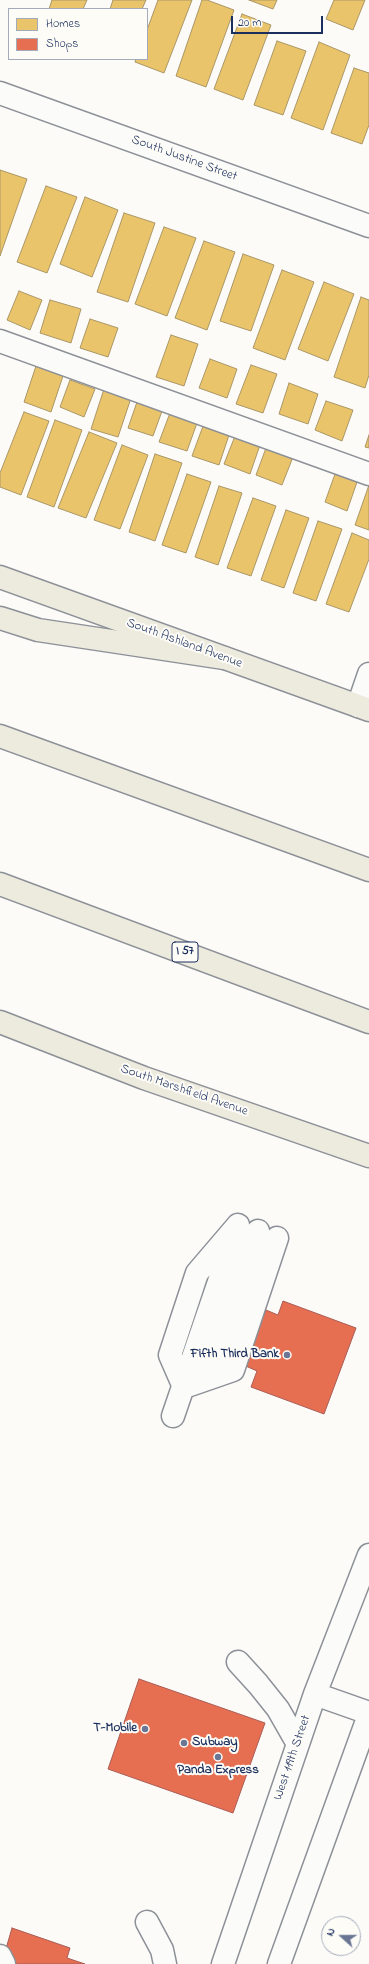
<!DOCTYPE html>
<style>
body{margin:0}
#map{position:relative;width:369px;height:1964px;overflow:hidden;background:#fcfbf8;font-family:"Indie Flower",sans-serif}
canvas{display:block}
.legend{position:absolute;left:8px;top:8px;width:140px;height:52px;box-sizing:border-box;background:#fdfcf7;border:1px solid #a3aaba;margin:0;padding:5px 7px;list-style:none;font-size:12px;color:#1b2f5e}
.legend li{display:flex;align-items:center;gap:8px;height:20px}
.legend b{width:20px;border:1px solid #a3aaba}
.north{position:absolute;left:321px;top:1916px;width:40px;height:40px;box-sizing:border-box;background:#fdfcf7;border:1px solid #a3aaba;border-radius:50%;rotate:291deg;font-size:11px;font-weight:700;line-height:16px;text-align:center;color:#1b2f5e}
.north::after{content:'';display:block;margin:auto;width:14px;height:18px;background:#6a7694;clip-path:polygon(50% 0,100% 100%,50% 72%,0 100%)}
.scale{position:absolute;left:231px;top:16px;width:92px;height:18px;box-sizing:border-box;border:2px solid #1b2f5e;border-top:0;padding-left:5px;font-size:12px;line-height:14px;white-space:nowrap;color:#1b2f5e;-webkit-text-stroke:3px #fdfcf7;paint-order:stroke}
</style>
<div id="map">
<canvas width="369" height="1964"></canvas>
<ul class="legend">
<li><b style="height:11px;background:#e9c46a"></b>Homes</li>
<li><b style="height:11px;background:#e76f51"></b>Shops</li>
</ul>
<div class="north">N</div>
<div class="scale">20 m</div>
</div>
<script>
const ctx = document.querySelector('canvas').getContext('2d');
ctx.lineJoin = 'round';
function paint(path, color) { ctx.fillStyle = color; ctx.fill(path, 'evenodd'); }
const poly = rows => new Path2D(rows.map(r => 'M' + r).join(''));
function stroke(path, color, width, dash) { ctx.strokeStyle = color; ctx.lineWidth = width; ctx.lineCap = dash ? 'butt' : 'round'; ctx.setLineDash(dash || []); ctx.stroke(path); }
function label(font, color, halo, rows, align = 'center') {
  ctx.font = font + ' "Indie Flower",sans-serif'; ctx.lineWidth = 4; ctx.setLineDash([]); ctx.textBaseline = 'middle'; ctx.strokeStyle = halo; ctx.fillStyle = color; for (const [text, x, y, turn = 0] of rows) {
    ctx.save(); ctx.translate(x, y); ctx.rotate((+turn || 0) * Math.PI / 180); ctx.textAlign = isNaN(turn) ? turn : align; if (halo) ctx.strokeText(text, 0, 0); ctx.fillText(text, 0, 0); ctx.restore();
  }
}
const homes = poly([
 [52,0,87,0,83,9,49,9,52,0],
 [113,0,146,0,142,9,110,9,113,0],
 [158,0,192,0,164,73,135,62,136,59,147,59,147,30,158,0],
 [202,0,207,0,234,10,206,87,176,76,202,0],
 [249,0,277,0,273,9,249,0],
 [334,0,365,0,353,30,326,19,334,0],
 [242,14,271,25,243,100,214,89,242,14],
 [277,41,306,51,283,115,254,105,277,41],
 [319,42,350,55,323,130,291,118,319,42],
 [354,68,369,73,369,125,362,144,331,133,354,68],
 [0,170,27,179,0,256,0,170],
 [46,186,77,197,47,273,17,262,46,186],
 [85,197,118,210,92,277,60,264,85,197],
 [124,213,155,223,128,302,97,292,124,213],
 [164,227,196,238,167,316,135,304,164,227],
 [204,241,235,252,207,330,175,318,204,241],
 [243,254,274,265,251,331,220,321,243,254],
 [282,270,314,282,285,360,253,348,282,270],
 [324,282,354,294,328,361,298,349,324,282],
 [19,291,42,300,30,330,7,320,19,291],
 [361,297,369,300,369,375,365,388,334,377,361,297],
 [50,300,81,309,71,343,40,333,50,300],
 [90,319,118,328,108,357,80,348,90,319],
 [171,335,198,344,184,386,156,377,171,335],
 [210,359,237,369,227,398,199,388,210,359],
 [251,365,277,374,263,413,236,404,251,365],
 [36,366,63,376,51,412,24,402,36,366],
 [70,380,95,389,84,417,60,407,70,380],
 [289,383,318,394,308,424,279,414,289,383],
 [104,389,131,398,118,437,91,429,104,389],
 [326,401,353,410,342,441,315,430,326,401],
 [137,402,162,411,153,436,128,428,137,402],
 [24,412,49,421,21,495,0,487,0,473,24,412],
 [170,413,197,423,187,451,159,442,170,413],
 [55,420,82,430,54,507,27,497,55,420],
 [203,426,229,435,219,465,192,456,203,426],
 [89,432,117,443,86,518,58,508,89,432],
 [369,435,369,448,365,447,369,435],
 [235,436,260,445,250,474,224,464,235,436],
 [122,445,148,455,120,529,94,520,122,445],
 [266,448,293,457,282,485,256,475,266,448],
 [155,454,182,463,155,541,129,532,155,454],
 [187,474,211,482,186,553,162,545,187,474],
 [335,474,357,482,347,511,325,502,335,474],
 [369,485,369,530,355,525,369,485],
 [219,486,242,493,218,565,195,557,219,486],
 [253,498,276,506,251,576,227,568,253,498],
 [286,510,309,518,284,588,261,580,286,510],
 [318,521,342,529,316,601,293,593,318,521],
 [352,533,369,540,369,559,349,612,326,604,352,533]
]);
paint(homes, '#e9c46a');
stroke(homes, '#ab9766', 1);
const shops = poly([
 [204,1293,264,1315,266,1310,278,1315,283,1301,356,1328,324,1414,251,1387,257,1371,187,1340,204,1293],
 [139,1679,265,1723,233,1813,108,1769,139,1679],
 [12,1928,70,1948,67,1958,85,1964,16,1964,11,1954,5,1952,12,1928]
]);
paint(shops, '#e76f51');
stroke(shops, '#aa5c55', 1);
const minor = poly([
 [0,93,369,226],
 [0,341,369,474],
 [358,706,369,674],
 [238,1225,197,1273,170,1355,184,1387,233,1370,277,1238],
 [208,1378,258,1231],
 [173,1416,235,1235],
 [238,1662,258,1684,278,1709,298,1744],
 [315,1694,369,1713],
 [147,1922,162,1950,165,1964],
 [0,1956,4,1964],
 [223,1964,315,1694,369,1555],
 [279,1964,369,1715]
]);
const major = poly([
 [0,577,369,710],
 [0,1022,144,1078,369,1156]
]);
const highway = poly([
 [0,618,38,630,224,658],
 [0,736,369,870],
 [0,884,369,1022]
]);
stroke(minor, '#8c9097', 25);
stroke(major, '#8c9097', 25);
stroke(highway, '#8c9097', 25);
stroke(minor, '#fbfbf9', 22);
stroke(major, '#edeade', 22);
stroke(highway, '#edeade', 22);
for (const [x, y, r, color] of [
 [287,1355,4,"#6a7694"],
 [145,1729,4,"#6a7694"],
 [184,1743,4,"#6a7694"],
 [218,1757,4,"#6a7694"]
]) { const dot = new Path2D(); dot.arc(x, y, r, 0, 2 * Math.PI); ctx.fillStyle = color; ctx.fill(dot); stroke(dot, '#fdfcf7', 1.5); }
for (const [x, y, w] of [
 [185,952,26]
]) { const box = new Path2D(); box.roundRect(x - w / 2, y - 10, w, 20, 3); ctx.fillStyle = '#fdfcf7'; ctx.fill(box); stroke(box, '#1b2f5e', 1); }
label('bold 12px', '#1b2f5e', null, [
 ["I 57",185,952]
]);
label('13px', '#1b2f5e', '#fdfcf7', [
 ["South Justine Street",184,159,20],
 ["South Ashland Avenue",184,644,20],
 ["South Marshfield Avenue",184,1091,19],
 ["West 119th Street",293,1758,-71]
]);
label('bold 13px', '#1b2f5e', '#fdfcf7', [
 ["Fifth Third Bank",279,1355],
 ["T-Mobile",137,1729],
 ["Subway",192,1743,"left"],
 ["Panda Express",218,1771,"center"]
], 'right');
</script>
